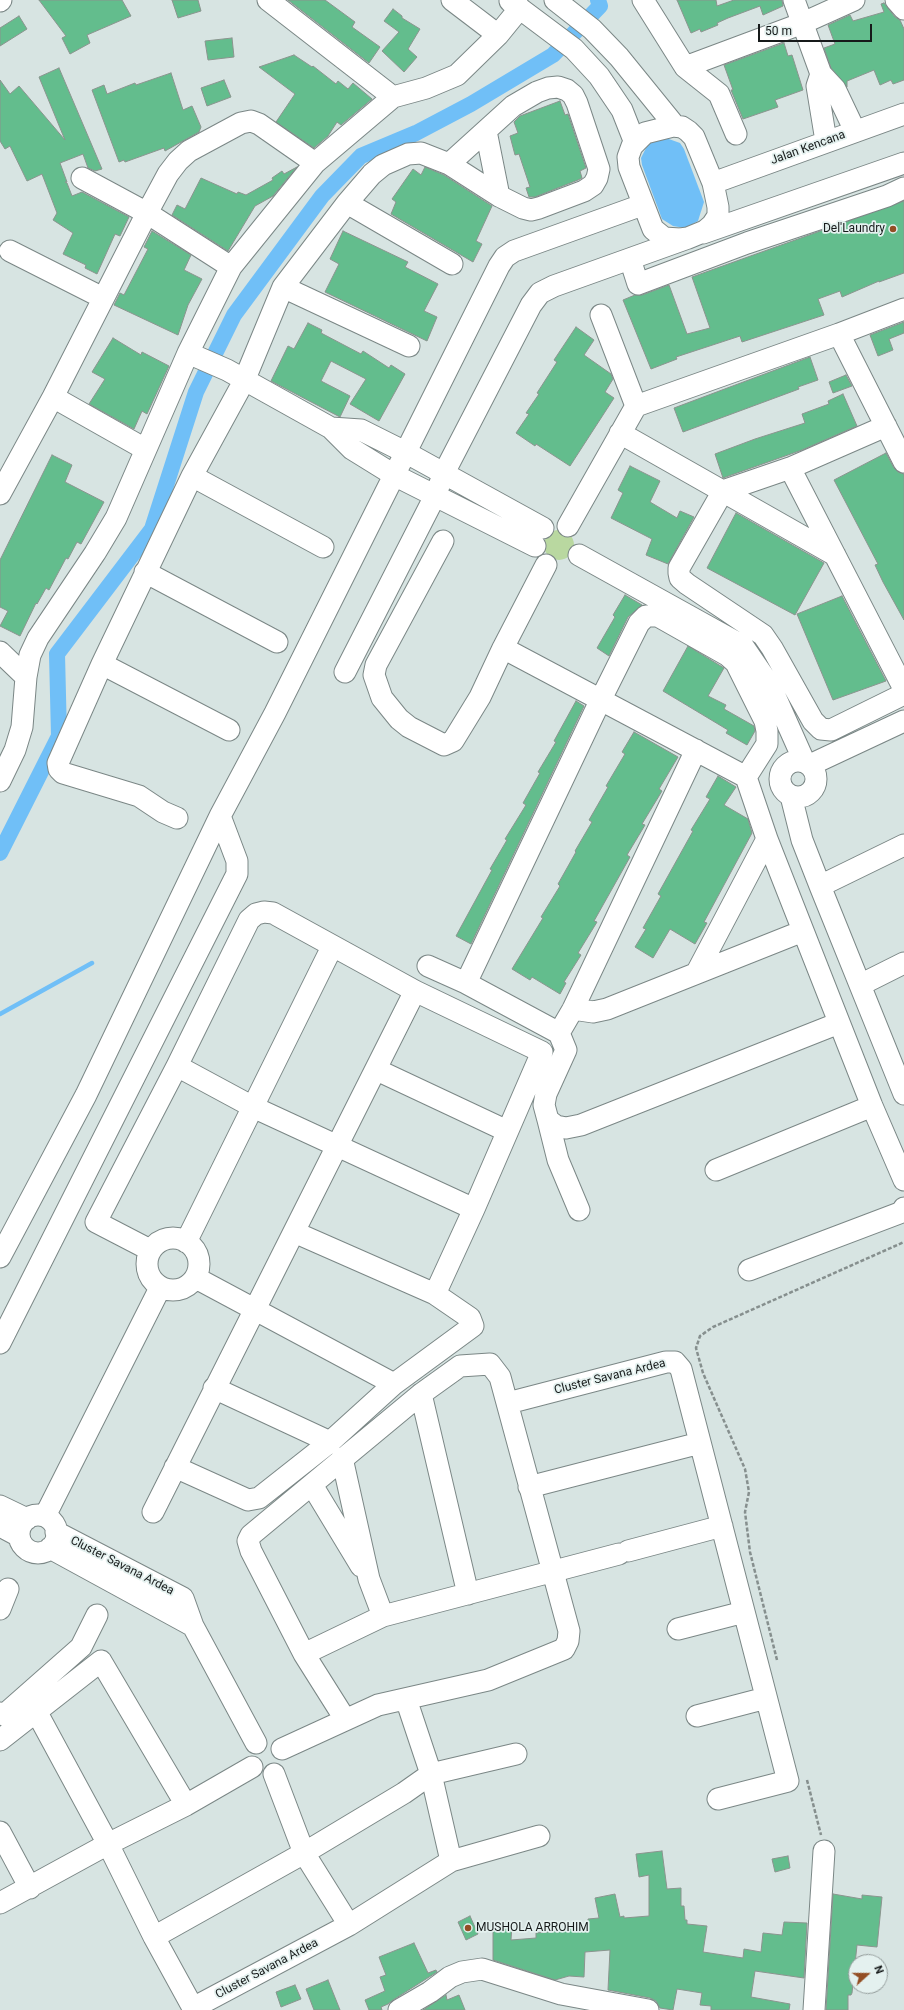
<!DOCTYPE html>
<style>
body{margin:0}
#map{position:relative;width:904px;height:2010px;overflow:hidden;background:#d7e4e2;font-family:Roboto,sans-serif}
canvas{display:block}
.north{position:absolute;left:848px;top:1954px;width:40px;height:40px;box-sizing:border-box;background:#e4f1ef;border:1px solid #929b9a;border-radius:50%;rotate:69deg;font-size:11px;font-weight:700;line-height:16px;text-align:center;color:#161a1a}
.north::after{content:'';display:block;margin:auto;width:14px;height:18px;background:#934e24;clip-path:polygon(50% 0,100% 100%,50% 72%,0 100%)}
.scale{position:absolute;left:758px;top:24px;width:114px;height:18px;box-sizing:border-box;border:2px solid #161a1a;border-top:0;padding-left:5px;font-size:12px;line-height:14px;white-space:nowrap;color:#161a1a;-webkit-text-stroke:3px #e4f1ef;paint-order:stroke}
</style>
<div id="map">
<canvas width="904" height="2010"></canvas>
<div class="north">N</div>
<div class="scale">50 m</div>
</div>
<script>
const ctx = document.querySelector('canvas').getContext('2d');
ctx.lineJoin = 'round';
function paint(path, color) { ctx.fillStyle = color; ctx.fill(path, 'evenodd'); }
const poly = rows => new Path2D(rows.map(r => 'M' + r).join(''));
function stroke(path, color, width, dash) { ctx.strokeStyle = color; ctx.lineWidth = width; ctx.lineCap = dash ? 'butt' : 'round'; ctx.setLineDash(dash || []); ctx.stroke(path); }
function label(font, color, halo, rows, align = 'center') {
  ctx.font = font + ' Roboto,sans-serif'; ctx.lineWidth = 3.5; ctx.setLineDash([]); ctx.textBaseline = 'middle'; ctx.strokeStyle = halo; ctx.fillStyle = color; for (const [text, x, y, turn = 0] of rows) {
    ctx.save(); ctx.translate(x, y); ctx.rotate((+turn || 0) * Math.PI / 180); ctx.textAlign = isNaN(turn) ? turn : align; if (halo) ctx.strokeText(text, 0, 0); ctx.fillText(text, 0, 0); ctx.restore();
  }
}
paint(poly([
 '544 545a15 15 0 1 1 30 0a15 15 0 1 1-30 0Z'
]), '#b9d8a0');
paint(poly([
 [666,138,680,143,684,149,704,202,698,221,685,228,673,226,662,219,642,165,641,158,647,146,651,142]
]), '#70bff7');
stroke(poly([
 [0,1014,92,963]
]), '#70bff7', 4.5);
stroke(poly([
 [0,853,59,736,57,654,152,529,196,392,234,315,322,196,361,156,416,133,471,104,553,55,600,6,598,0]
]), '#70bff7', 16);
const building = poly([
 [39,0,122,0,131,16,87,35,90,43,70,54,62,38,66,36,39,0],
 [172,0,198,0,201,11,178,18,172,0],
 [288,0,325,0,355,22,352,27,380,47,369,63,288,0],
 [677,0,716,0,717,6,734,0,782,0,783,6,763,15,760,6,728,18,717,23,718,25,701,32,700,29,691,33,677,0],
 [884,3,895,17,900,20,904,29,904,80,893,84,891,80,880,85,874,70,847,81,847,87,831,68,824,48,835,44,828,25,850,15,853,21,884,12,881,4,884,3],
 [393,9,402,16,402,18,420,29,408,49,417,57,404,72,382,51,399,32,384,21,393,9],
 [19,16,27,29,0,46,0,28,19,16],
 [232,38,234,57,208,60,205,41,232,38],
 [784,43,788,56,792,55,803,90,775,100,778,107,743,119,731,90,733,90,724,65,784,43],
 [294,55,312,67,313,66,336,84,338,81,348,89,353,83,372,99,341,125,337,122,328,136,314,148,276,122,295,94,259,67,294,55],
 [59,68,102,169,95,171,88,168,83,154,60,163,67,182,65,182,67,183,72,196,82,192,129,217,120,236,115,234,97,274,85,268,86,265,63,254,73,233,53,220,57,213,42,174,27,181,10,146,5,149,0,141,0,80,10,94,19,86,65,140,39,77,59,68],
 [171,73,183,110,192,106,201,127,199,132,165,151,164,148,125,162,124,160,119,162,92,90,104,85,107,94,135,83,136,85,171,73],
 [224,80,231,97,207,106,201,88,224,80],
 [560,101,565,115,568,114,586,168,580,171,582,178,578,180,535,197,529,197,526,188,530,187,519,154,515,155,510,136,518,133,514,122,520,116,560,101],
 [297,167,273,196,255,206,228,251,172,215,177,205,185,209,201,178,237,194,238,192,246,195,273,180,272,178,282,171,284,174,297,167],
 [425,167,444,175,492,206,476,241,482,244,473,262,391,214,396,202,392,199,413,169,421,175,425,167],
 [904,201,904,273,879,282,879,281,842,297,840,291,818,299,824,315,742,342,740,336,676,357,677,359,651,369,623,300,635,295,642,295,669,285,687,334,710,328,692,277,904,201],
 [152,231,191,255,184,270,202,279,188,305,178,335,114,305,120,293,124,295,148,249,144,247,152,231],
 [343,231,408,262,405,267,438,284,424,311,437,317,427,341,325,292,339,264,330,259,343,231],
 [904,322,904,333,889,339,893,350,878,356,870,335,904,322],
 [308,323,322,330,321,333,361,354,363,351,389,368,391,365,405,374,379,421,350,404,366,379,331,361,321,381,350,396,340,417,271,381,288,346,294,349,308,323],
 [576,327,594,340,584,355,611,374,613,379,605,392,614,398,570,466,536,444,535,446,516,433,529,414,526,413,539,394,537,393,557,362,554,360,576,327],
 [113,338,141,355,142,352,169,366,147,414,142,411,134,429,89,404,105,379,92,372,113,338],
 [810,357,818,380,798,387,799,389,683,432,674,408,810,357],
 [846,375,852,386,833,393,829,382,846,375],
 [843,394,857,426,802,450,723,478,715,454,755,439,805,423,802,414,829,404,828,401,843,394],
 [886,453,894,468,898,472,904,474,904,620,883,582,875,565,878,564,834,480,886,453],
 [52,455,72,465,65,482,104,502,81,544,77,542,68,559,66,558,49,590,46,588,37,604,36,603,20,636,0,626,8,611,0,607,0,560,52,455],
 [630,466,660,481,650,502,677,518,680,511,694,517,668,564,646,555,652,539,611,518,623,493,618,490,630,466],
 [736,513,824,563,795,615,707,568,736,513],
 [625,595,642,605,628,617,609,656,597,648,615,617,613,615,625,595],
 [842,596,886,681,833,700,797,614,842,596],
 [688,646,724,668,708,696,726,705,724,709,754,726,755,731,747,745,726,733,728,730,663,691,688,646],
 [576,701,584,706,471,944,456,936,492,870,490,869,507,840,505,839,526,805,523,803,540,773,538,772,556,742,554,741,576,701],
 [634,732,678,757,659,789,662,791,642,824,645,825,627,855,630,857,594,921,597,922,578,953,581,955,564,982,566,983,560,994,532,977,530,980,512,969,543,918,541,917,560,886,558,884,576,852,575,851,592,822,589,820,608,787,606,786,625,754,622,752,634,732],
 [718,776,736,787,724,805,748,819,752,833,704,922,707,923,695,944,670,929,653,958,635,947,646,929,643,928,661,896,658,894,693,831,691,830,710,799,706,797,718,776],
 [662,1851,667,1889,681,1888,681,1906,684,1906,685,1920,687,1920,687,1924,707,1926,703,1952,743,1958,744,1949,761,1952,763,1933,782,1935,784,1922,807,1923,804,1978,755,1971,751,1997,790,2004,789,2010,711,2010,711,2006,700,2005,702,1993,677,1989,673,2010,660,2008,656,2001,650,1998,608,1990,610,1950,585,1952,584,1977,569,1976,555,1980,493,1960,493,1924,512,1925,511,1940,536,1938,536,1933,569,1930,569,1926,588,1925,588,1919,599,1918,595,1898,615,1894,620,1917,624,1916,624,1918,649,1916,649,1875,639,1877,636,1854,662,1851],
 [788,1856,790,1868,775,1872,772,1859,788,1856],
 [833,1894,862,1899,862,1895,882,1897,877,1947,857,1945,852,1993,851,1995,848,1995,848,2010,826,2010,833,1894],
 [470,1916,478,1934,466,1940,458,1922,470,1916],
 [414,1943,428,1973,436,1970,437,1972,393,2000,388,2004,381,2007,382,2010,369,2010,365,2000,385,1991,380,1977,386,1975,379,1957,414,1943],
 [328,1980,340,2010,314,2010,306,1989,328,1980],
 [295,1985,301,1999,281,2007,276,1992,295,1985],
 [446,1995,447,2000,459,1995,465,2010,423,2010,446,1995]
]);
paint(building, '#63bd8d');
stroke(building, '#8a948e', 1);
const minor = poly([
 [268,0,393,97],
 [452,0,498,35],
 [555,0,592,29,619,57,675,126],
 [643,0,685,67,719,94,736,134],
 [794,0,821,74,835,89,855,131],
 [896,0,904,9],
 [0,1,1,0],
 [510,1,574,49,599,76,622,110,635,143],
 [685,67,803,23,854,0],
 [821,74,817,86,826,141],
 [673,126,682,127,688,131,694,137,713,183,718,207,718,216,712,225,705,231,688,238,680,239,664,238,653,229,629,167,628,157,632,146,645,133,673,126],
 [449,164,499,196],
 [82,178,147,213,231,267],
 [713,183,904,114],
 [347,203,452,264],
 [703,233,904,163],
 [10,251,103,298],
 [630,259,638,284,747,243,887,196,904,188],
 [283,287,409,346],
 [839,334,904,309],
 [188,353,227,370,331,428,352,449,394,475,535,546],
 [53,397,145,449],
 [636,406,839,334,904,462],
 [886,426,790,468,723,491,679,568,679,573,680,578,687,584,763,635,772,648,813,721,821,729,831,730,904,694],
 [331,428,361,430,405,452,543,528],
 [620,433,835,555],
 [790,468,904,689],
 [192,476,323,547],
 [0,494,53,397,147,213,168,174,178,161,189,151,241,123,251,121,259,124,315,163],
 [568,526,636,406,601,315],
 [443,541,376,665,374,675,382,698,399,719,409,727,444,745,453,741,480,697,503,648,546,565],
 [579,555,743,646,771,687,804,761],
 [145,572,277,642],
 [503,648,746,777,767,839,872,1106,904,1180],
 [0,652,26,677],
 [102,664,229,730],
 [345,672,435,496,444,473,531,305,540,293,554,286,688,238],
 '780 779a18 18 0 1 1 36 0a18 18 0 1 1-36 0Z',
 [810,765,904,721],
 [0,781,15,750,22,727,26,677,30,655,38,638,95,553,116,518,188,353,231,267,315,163,393,97,426,88,457,75,498,35,520,8],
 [791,796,802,840,820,886,904,1094],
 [177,818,163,812,139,796,63,773,59,769,58,763,102,664,192,476,244,381,283,287,347,203,372,174,383,165,408,154,421,153,449,164,513,106,537,92,548,88,558,87,567,90,573,95,577,103,599,169,597,178,593,185,584,191,539,208,531,210,523,208,499,196,486,131],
 [820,886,904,845],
 [428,966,466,983,559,1033,566,1050,546,1094,544,1105,548,1120,556,1126,566,1128,581,1125,839,1023],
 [697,972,767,839],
 [466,983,601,699,639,623,646,616,658,616,727,655,736,663,765,721,767,731,767,744,746,777],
 [860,985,904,963],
 [573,1009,593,1012,607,1009,803,931],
 [559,1033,573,1009,696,750],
 [177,1066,253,1107,474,1209],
 [377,1070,507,1131],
 [548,1120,558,1160,579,1210],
 [716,1170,872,1106],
 '147 1264a26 26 0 1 1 52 0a26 26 0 1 1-52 0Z',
 [186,1242,332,947],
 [150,1250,96,1222,177,1066,249,920,256,914,264,912,273,913,415,991,542,1052,474,1209,435,1294],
 [0,1257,86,1095,220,816,275,713,499,266,505,257,514,251,642,205],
 [749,1270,902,1212,904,1208],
 [196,1278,394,1384],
 [0,1343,237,874,237,861,220,816],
 [214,1388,330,1442],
 [421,1394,468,1594],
 [508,1403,666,1362,675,1362,681,1369,788,1781,718,1799],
 [342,1458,369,1579,383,1616],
 [175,1467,248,1500,259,1498,330,1442,394,1384,473,1326,470,1318,435,1294,294,1232],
 [312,1485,361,1566],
 [529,1487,700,1443],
 [0,1506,27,1519],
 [153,1512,415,991],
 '19 1534a19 19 0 1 1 38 0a19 19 0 1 1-38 0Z',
 [45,1516,160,1288],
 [0,1526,19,1536],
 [56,1532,183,1598,193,1626,256,1743],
 [50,1548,193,1626],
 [628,1551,722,1526],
 [0,1609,8,1589],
 [678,1629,744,1612],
 [304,1654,383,1616,619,1554],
 [406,1699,431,1774,451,1861],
 [36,1711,108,1844,154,1937,304,1853,404,1793,431,1774,516,1754],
 [0,1713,4,1715,81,1647,97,1615],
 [697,1716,766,1698],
 [0,1740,101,1661,186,1805],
 [282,1749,378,1705,488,1680,564,1649,568,1641,569,1631,500,1377,490,1364,460,1366,421,1394,251,1535,248,1541,251,1551,304,1654,345,1719],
 [274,1774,304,1853,349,1925],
 [0,1832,30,1888],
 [0,1903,108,1844,186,1805,252,1767],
 [154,1937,193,2008,349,1925,451,1861,539,1836],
 [399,2010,430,1992,450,1977,462,1972,482,1969,561,1994,648,2010],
 [814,2010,824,1851]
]);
stroke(minor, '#7b8786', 23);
stroke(poly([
 [777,1660,750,1552,745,1512,749,1492,745,1469,703,1373,696,1348,700,1336,713,1327,904,1242],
 [807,1780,821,1835]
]), '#868f8e', 2.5, [4, 2]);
stroke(minor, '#fff', 21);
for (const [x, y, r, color] of [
 [893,229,4,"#934e24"],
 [468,1928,4,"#934e24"]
]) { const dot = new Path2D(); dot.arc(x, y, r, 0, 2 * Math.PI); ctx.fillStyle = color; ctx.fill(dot); stroke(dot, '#e4f1ef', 1.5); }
label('12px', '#161a1a', '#e4f1ef', [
 ["Jalan Kencana",808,148,-20],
 ["Cluster Savana Ardea",610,1377,-14],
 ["Cluster Savana Ardea",122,1566,27],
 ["Cluster Savana Ardea",267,1969,-28]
]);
label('12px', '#161a1a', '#e4f1ef', [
 ["Del'Laundry",885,229],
 ["MUSHOLA ARROHIM",476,1928,"left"]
], 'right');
</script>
